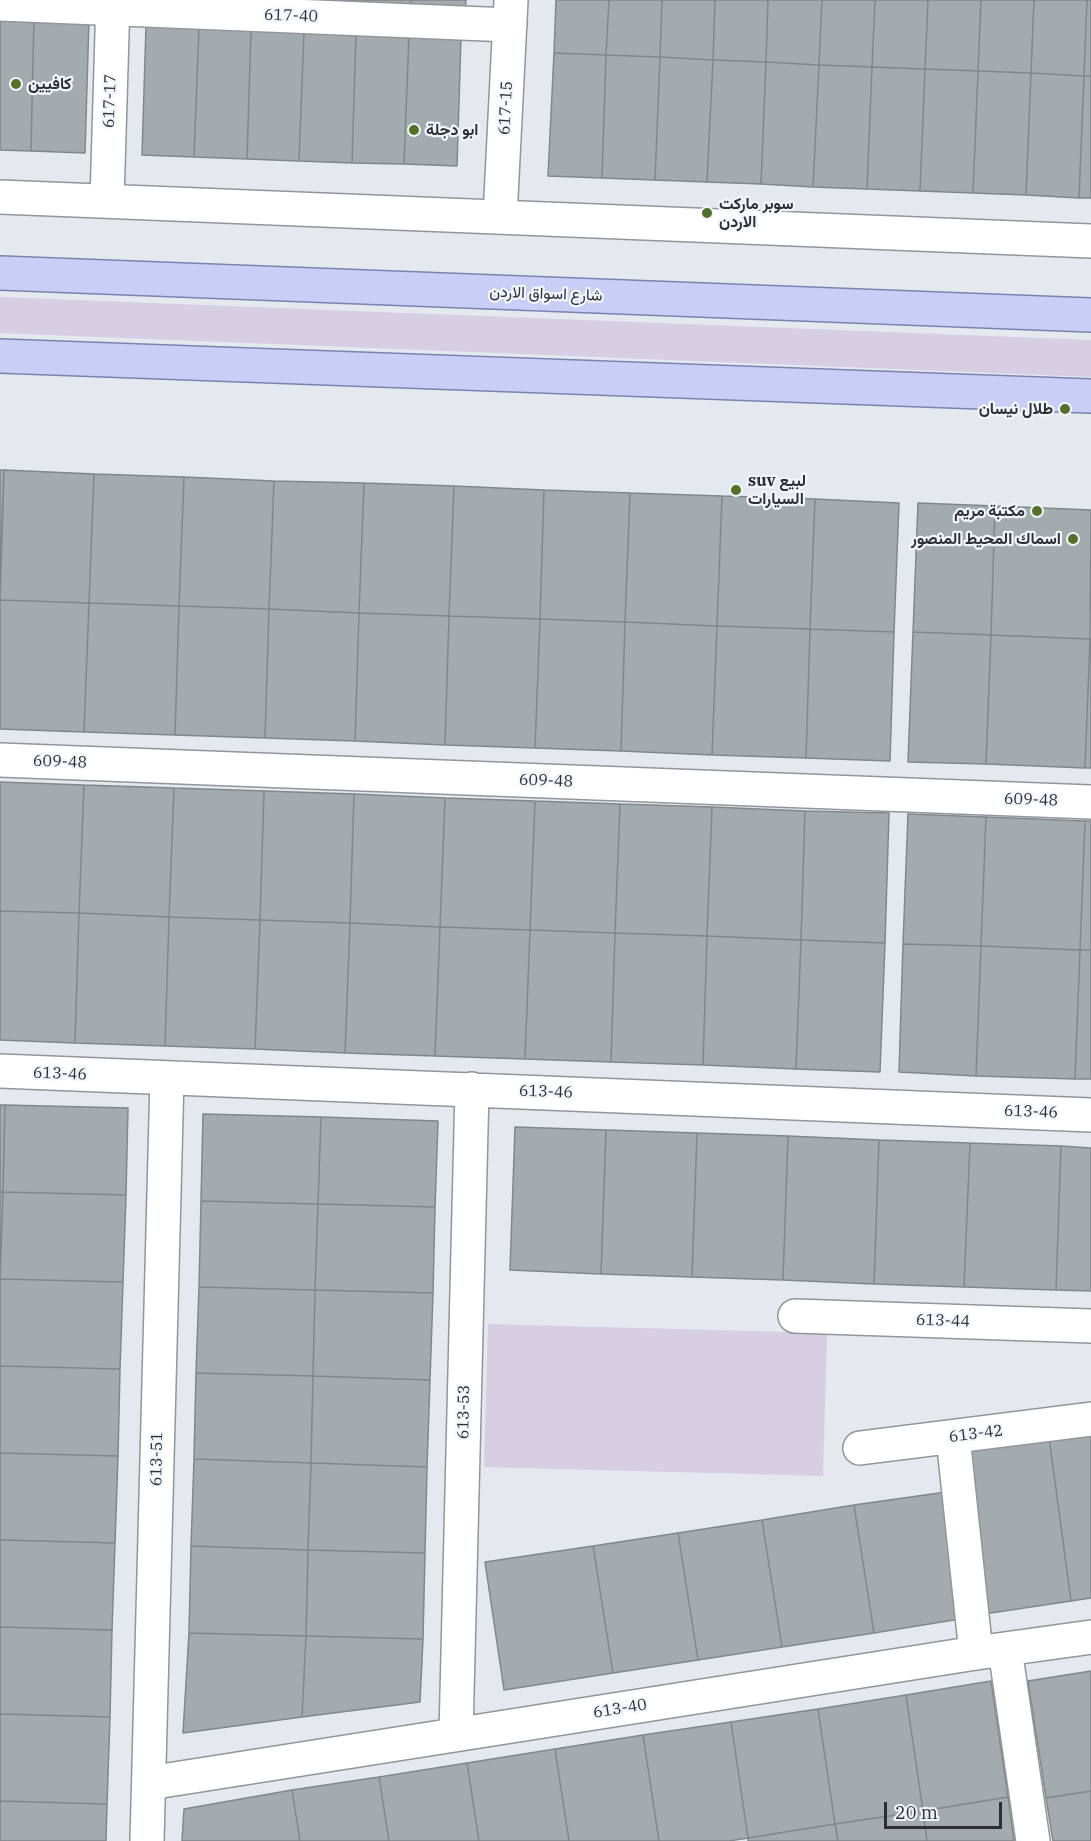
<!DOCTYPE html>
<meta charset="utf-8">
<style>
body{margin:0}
#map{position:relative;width:1091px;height:1841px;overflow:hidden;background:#e3e9ef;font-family:"IBM Plex Serif",serif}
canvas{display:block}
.scale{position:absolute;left:884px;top:1802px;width:118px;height:27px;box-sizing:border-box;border:3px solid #2d2f32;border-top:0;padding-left:8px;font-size:18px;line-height:21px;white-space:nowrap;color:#2d2f32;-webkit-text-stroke:4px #f1f6fd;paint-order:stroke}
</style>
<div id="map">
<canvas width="1091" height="1841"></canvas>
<div class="scale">20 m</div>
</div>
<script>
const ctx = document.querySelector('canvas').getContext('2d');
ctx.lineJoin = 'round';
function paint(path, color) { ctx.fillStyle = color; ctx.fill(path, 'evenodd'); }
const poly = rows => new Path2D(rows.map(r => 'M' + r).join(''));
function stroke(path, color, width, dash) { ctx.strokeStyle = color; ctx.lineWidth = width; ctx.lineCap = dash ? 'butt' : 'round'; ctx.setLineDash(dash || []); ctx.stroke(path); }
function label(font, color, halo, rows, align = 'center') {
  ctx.font = font + ' "IBM Plex Serif",Vazirmatn,serif'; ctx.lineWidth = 4.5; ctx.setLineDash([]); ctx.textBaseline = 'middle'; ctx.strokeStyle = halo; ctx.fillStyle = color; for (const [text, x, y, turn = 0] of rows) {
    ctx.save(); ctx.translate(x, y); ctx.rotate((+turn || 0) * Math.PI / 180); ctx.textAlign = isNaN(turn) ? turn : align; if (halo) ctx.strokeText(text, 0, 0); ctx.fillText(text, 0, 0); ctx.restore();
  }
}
paint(poly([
 [0,297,1091,340,1091,377,0,333],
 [488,1324,827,1333,823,1476,484,1467]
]), '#d7cee4');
const building = poly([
 [302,0,357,0,357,4,302,0],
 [357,0,411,0,411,7,357,4,357,0],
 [411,0,466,0,465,10,411,7,411,0],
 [556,0,609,0,606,55,554,53,556,0],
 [609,0,662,0,660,57,606,55,609,0],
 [662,0,715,0,713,60,660,57,662,0],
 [715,0,768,0,766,62,713,60,715,0],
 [768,0,822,0,819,65,766,62,768,0],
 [822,0,875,0,872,67,819,65,822,0],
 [875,0,928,0,925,69,872,67,875,0],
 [928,0,981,0,978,71,925,69,928,0],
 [981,0,1034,0,1031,73,978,71,981,0],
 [1034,0,1087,0,1084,76,1031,73,1034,0],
 [1087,0,1091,0,1091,76,1084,76,1087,0],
 [0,17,34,17,31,151,0,150,0,17],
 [34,17,89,19,85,153,31,151,34,17],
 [146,26,199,28,194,157,142,155,146,26],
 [199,28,251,29,247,159,194,157,199,28],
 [251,29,304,31,299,161,247,159,251,29],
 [304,31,356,33,352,163,299,161,304,31],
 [356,33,409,35,404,164,352,163,356,33],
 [409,35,461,37,457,166,404,164,409,35],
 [554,53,606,55,602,178,548,176,554,53],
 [606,55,660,57,655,180,602,178,606,55],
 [660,57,713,60,707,182,655,180,660,57],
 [713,60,766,62,761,184,707,182,713,60],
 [766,62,819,65,813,187,761,184,766,62],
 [819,65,872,67,867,189,813,187,819,65],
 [872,67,925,69,920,191,867,189,872,67],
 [925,69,978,71,973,193,920,191,925,69],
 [978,71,1031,73,1026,195,973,193,978,71],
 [1031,73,1084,76,1079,198,1026,195,1031,73],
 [1084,76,1091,76,1091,198,1079,198,1084,76],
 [0,470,4,470,0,578,0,470],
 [4,470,94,474,89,603,0,600,4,470],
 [94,474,184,477,179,606,89,603,94,474],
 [184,477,274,481,269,609,179,606,184,477],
 [274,481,364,483,359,613,269,609,274,481],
 [364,483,454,486,449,616,359,613,364,483],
 [454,486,544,490,540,619,449,616,454,486],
 [544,490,630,493,625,622,540,619,544,490],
 [630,493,722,496,717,626,625,622,630,493],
 [722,496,815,499,810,629,717,626,722,496],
 [815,499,899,503,894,632,810,629,815,499],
 [918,503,995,506,991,635,913,632,918,503],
 [995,506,1091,510,1090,639,991,635,995,506],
 [0,600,89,603,84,732,0,729,0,600],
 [89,603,179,606,175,735,84,732,89,603],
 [179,606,269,609,265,738,175,735,179,606],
 [269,609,359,613,355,741,265,738,269,609],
 [359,613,449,616,445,745,355,741,359,613],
 [449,616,540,619,535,748,445,745,449,616],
 [540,619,625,622,621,751,535,748,540,619],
 [625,622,717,626,712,755,621,751,625,622],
 [717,626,810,629,806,758,712,755,717,626],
 [810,629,894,632,890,761,806,758,810,629],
 [913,632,991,635,986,764,908,762,913,632],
 [991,635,1090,639,1085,768,986,764,991,635],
 [1090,639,1091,639,1091,768,1085,768,1090,639],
 [0,782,84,785,79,913,0,911,0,782],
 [84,785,174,788,169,917,79,913,84,785],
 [174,788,264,791,260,920,169,917,174,788],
 [264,791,354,794,350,923,260,920,264,791],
 [354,794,445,798,440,927,350,923,354,794],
 [445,798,535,801,530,930,440,927,445,798],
 [535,801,620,804,615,933,530,930,535,801],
 [620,804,712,807,707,936,615,933,620,804],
 [712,807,805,811,801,940,707,936,712,807],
 [805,811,889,813,885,943,801,940,805,811],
 [908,814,986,817,981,946,903,944,908,814],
 [986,817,1085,821,1080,950,981,946,986,817],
 [1085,821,1091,821,1091,950,1080,950,1085,821],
 [0,911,79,913,75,1043,0,1040,0,911],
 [79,913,169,917,165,1046,75,1043,79,913],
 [169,917,260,920,255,1049,165,1046,169,917],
 [260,920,350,923,345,1053,255,1049,260,920],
 [350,923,440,927,435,1056,345,1053,350,923],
 [440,927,530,930,525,1059,435,1056,440,927],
 [530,930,615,933,611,1062,525,1059,530,930],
 [615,933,707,936,703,1065,611,1062,615,933],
 [707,936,801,940,796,1069,703,1065,707,936],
 [801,940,885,943,880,1072,796,1069,801,940],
 [903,944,981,946,976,1076,899,1072,903,944],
 [981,946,1080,950,1075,1079,976,1076,981,946],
 [1080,950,1091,950,1091,1079,1075,1079,1080,950],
 [0,1105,5,1105,3,1192,0,1192,0,1105],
 [5,1105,128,1108,126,1195,3,1192,5,1105],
 [203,1114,321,1117,318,1204,201,1201,203,1114],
 [321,1117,438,1121,435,1207,318,1204,321,1117],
 [515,1127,606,1130,601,1274,510,1270,515,1127],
 [606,1130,697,1133,692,1277,601,1274,606,1130],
 [697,1133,788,1136,783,1280,692,1277,697,1133],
 [788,1136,879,1140,874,1284,783,1280,788,1136],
 [879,1140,970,1143,964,1287,874,1284,879,1140],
 [970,1143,1061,1146,1056,1290,964,1287,970,1143],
 [1061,1146,1091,1148,1091,1291,1056,1290,1061,1146],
 [0,1192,3,1192,0,1279,0,1192],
 [3,1192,126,1195,123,1282,0,1279,3,1192],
 [201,1201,318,1204,315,1290,199,1287,201,1201],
 [318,1204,435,1207,433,1293,315,1290,318,1204],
 [0,1279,123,1282,120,1369,0,1366,0,1279],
 [199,1287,315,1290,313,1376,196,1373,199,1287],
 [315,1290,433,1293,430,1380,313,1376,315,1290],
 [0,1366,120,1369,118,1456,0,1453,0,1366],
 [196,1373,313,1376,311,1463,194,1459,196,1373],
 [313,1376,430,1380,427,1467,311,1463,313,1376],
 [1091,1432,1091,1598,1071,1601,1049,1437,1091,1432],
 [1049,1437,1071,1601,984,1614,961,1448,1049,1437],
 [0,1453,118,1456,115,1543,0,1540,0,1453],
 [194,1459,311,1463,308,1550,191,1546,194,1459],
 [311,1463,427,1467,425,1553,308,1550,311,1463],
 [946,1492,966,1618,874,1633,854,1505,946,1492],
 [854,1505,874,1633,782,1647,762,1520,854,1505],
 [762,1520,782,1647,698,1660,678,1533,762,1520],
 [678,1533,698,1660,613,1673,593,1546,678,1533],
 [0,1540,115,1543,112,1630,0,1627,0,1540],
 [191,1546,308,1550,306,1636,189,1633,191,1546],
 [593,1546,613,1673,504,1690,485,1562,593,1546],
 [308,1550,425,1553,423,1639,306,1636,308,1550],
 [0,1627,112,1630,110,1717,0,1714,0,1627],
 [189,1633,306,1636,302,1717,183,1733,189,1633],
 [306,1636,423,1639,420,1702,302,1717,306,1636],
 [1091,1671,1091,1791,1046,1798,1028,1681,1091,1671],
 [991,1681,1008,1797,923,1811,906,1695,991,1681],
 [906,1695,923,1811,835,1824,818,1709,906,1695],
 [818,1709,835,1824,748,1838,731,1722,818,1709],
 [0,1714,110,1717,107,1804,0,1801,0,1714],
 [731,1722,748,1838,729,1841,659,1841,643,1735,731,1722],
 [643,1735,659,1841,569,1841,555,1749,643,1735],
 [555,1749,569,1841,479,1841,467,1763,555,1749],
 [467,1763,479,1841,389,1841,379,1777,467,1763],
 [379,1777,389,1841,300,1841,292,1790,379,1777],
 [292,1790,300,1841,182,1841,184,1809,292,1790],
 [1091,1791,1091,1841,1053,1841,1046,1798,1091,1791],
 [1008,1797,1014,1841,927,1841,923,1811,1008,1797],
 [0,1801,107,1804,106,1841,0,1841,0,1801],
 [923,1811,927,1841,838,1841,835,1824,923,1811],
 [835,1824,838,1841,748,1841,748,1838,835,1824]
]);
paint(building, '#a3abaf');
stroke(building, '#80888b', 1.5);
const minor = poly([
 [0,4,510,25],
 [0,197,1091,241],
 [107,201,113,0],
 [500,217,511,0],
 [0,760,1091,802],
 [0,1071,1091,1115],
 [795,1316,1091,1326],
 [953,1437,976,1653],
 [860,1448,1091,1419],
 [1005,1649,1033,1841],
 [456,1734,472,1089],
 [149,1783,976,1653,1091,1637],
 [147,1841,167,1078]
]);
const major = poly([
 [0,273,1091,315],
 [0,356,1091,396]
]);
stroke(minor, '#91969c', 36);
stroke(major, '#7c82af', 36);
stroke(minor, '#fff', 33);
stroke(major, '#cacef7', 33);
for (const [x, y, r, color] of [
 [16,84,6,"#537127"],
 [414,130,6,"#537127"],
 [707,213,6,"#537127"],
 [1065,409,6,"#537127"],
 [736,490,6,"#537127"],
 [1037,511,6,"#537127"],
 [1073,539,6,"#537127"]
]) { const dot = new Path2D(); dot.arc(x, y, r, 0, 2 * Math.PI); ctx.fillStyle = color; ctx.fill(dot); stroke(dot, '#f1f6fd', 2); }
label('16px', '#2d2f32', '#f1f6fd', [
 ["617-40",291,16,2],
 ["617-17",110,101,-88],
 ["617-15",506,108,-87],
 ["شارع اسواق الاردن",546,294,2],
 ["609-48",60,762,2],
 ["609-48",546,781,2],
 ["609-48",1031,800,2],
 ["613-46",60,1074,2],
 ["613-46",546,1092,2],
 ["613-46",1031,1112,2],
 ["613-44",943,1321,2],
 ["613-53",464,1412,-89],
 ["613-42",976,1434,-7],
 ["613-51",157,1459,-89],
 ["613-40",620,1709,-9]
]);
label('bold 16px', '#2d2f32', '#f1f6fd', [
 ["كافيين",28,84],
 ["ابو دجلة",426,130],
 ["سوبر ماركت",719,204],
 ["الاردن",719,222],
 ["طلال نيسان",1053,409,"right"],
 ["suv لبيع",748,481],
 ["السيارات",748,499],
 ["مكتبة مريم",1025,511,"right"],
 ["اسماك المحيط المنصور",1061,539,"right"]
], 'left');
</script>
